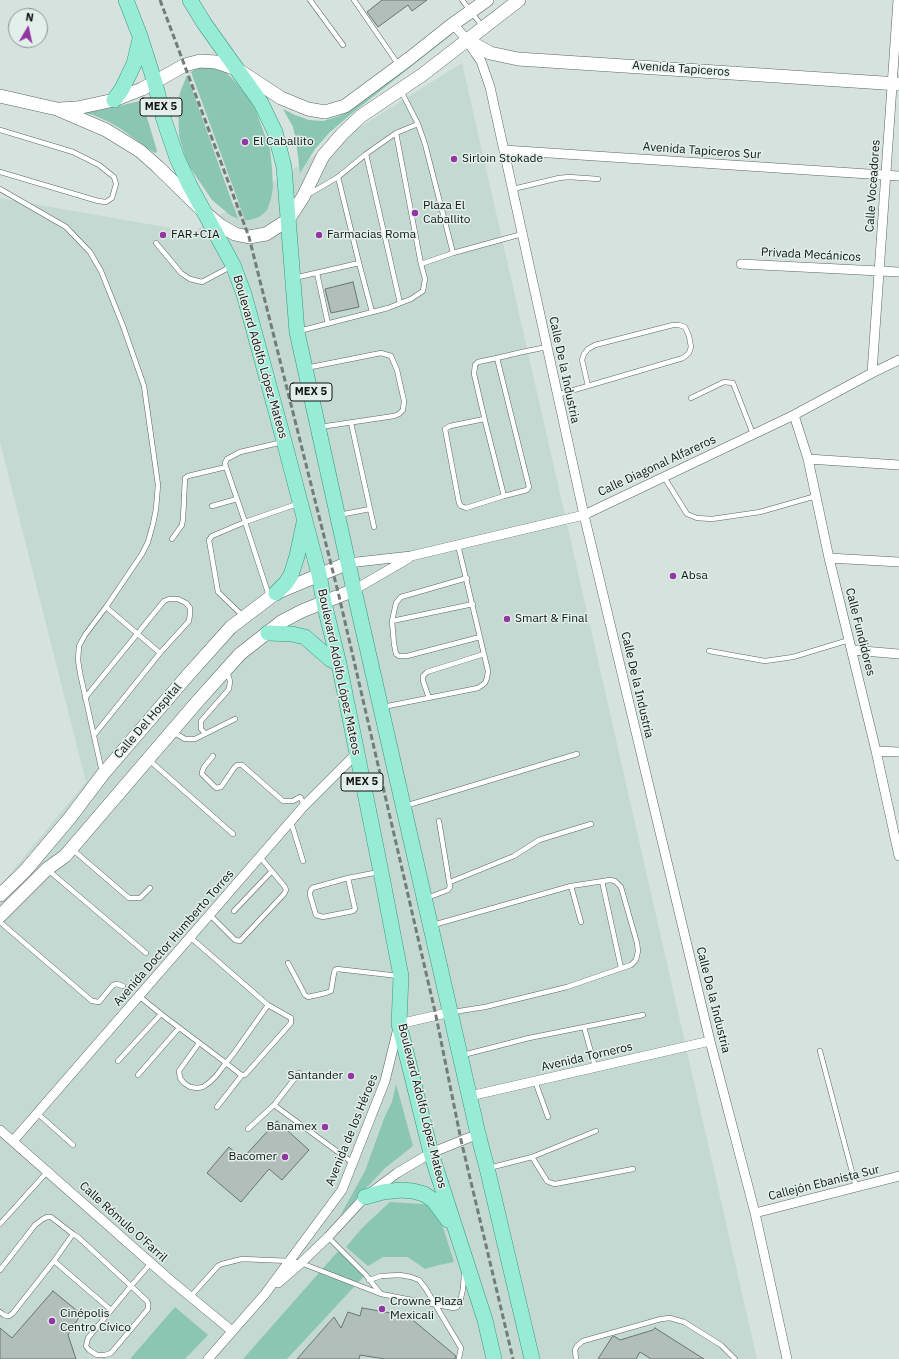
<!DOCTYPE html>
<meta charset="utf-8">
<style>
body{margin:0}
#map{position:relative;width:899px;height:1359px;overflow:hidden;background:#d5e2dd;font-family:"IBM Plex Sans",sans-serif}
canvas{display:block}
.north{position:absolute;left:8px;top:8px;width:40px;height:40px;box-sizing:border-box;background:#e2efea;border:1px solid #8e9894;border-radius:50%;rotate:9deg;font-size:11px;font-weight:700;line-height:16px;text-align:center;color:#101513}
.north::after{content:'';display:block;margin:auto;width:14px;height:18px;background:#9237a2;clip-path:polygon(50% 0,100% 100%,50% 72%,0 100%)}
</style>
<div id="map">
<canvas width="899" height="1359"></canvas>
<div class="north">N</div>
</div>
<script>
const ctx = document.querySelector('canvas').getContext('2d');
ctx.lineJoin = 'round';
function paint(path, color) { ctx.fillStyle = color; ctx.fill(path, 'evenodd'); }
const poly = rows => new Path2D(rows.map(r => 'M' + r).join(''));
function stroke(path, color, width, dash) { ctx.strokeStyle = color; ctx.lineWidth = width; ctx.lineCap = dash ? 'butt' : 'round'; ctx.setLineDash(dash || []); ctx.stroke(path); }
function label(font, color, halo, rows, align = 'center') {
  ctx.font = font + ' "IBM Plex Sans",sans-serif'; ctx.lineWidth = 3; ctx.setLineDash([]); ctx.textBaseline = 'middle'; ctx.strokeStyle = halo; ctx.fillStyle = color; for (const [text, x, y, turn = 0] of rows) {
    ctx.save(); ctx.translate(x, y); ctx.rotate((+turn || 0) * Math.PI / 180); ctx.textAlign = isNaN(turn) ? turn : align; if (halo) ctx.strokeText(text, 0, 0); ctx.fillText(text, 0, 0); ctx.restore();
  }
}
paint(poly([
 [462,63,757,1359,0,1359,0,886,86,782,0,442,0,198,193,232]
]), '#c4d9d1');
paint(poly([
 [450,34,451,35,351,114,329,133,315,149,300,173,296,141,293,127,283,109,295,115,309,120,323,121,339,116,347,112],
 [204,66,224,71,233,79,249,99,256,111,270,149,272,168,273,187,271,199,267,210,264,213,259,217,250,220,245,220,191,72,198,67],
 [187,75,238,219,230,215,212,200,187,163,179,136,178,101,181,90],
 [140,101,143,104,157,151,156,153,153,152,121,129,109,122,93,115,73,110,93,111,101,110],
 [396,1084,413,1146,385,1168,340,1216,365,1171,385,1116,392,1102],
 [390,1202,436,1205,454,1262,439,1265,425,1269,408,1257,383,1257,368,1266,346,1247,363,1227],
 [340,1249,365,1275,287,1359,243,1359],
 [175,1307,208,1335,185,1359,130,1359]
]), '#8bc6b3');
const building = poly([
 [382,0,427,0,412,11,408,5,378,27,367,12,382,0],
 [353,282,359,307,331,313,325,289,353,282],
 [277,1121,309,1150,282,1180,269,1169,241,1202,207,1173,229,1147,242,1159,277,1121],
 [53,1291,81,1314,68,1335,76,1359,0,1359,0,1328,12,1338,53,1291],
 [362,1308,408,1316,456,1356,455,1359,385,1359,360,1355,359,1359,297,1359,334,1317,341,1328,348,1312,360,1316,362,1308],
 [655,1328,704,1359,651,1359,640,1352,636,1359,598,1359,612,1337,614,1336,620,1340,653,1330,655,1328]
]);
paint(building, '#b2beba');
stroke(building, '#697570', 1);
const lane = poly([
 [310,0,343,45],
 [354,0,398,64],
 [462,0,482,26],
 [401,91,418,124],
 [0,130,73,152,99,165,114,177,116,184,112,198,106,202,98,201,0,172],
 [396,133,421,264],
 [366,154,400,303],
 [338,177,359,263],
 [0,189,66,227,90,252,101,271,123,326,144,386,158,485,156,509,153,524,148,542,142,554,106,607,85,635,79,646,78,660,80,673,102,772],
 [513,189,559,178,569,177,598,179],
 [309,194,338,177,366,154,396,133,418,124,425,144,453,253],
 [156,243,181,273,190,279,202,282,232,266],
 [317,273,328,324],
 [294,278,359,263,372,312],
 [299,331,388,308,411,299,423,291,425,279,421,264,453,253,522,234],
 [497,358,529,487,527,490,504,496,486,425,474,374,475,365,478,362,497,358,522,352,547,347],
 [306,368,381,353,391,356,397,370,404,401,403,410,399,414,394,416,320,427],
 [557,395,683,358,689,353,691,347,689,336,685,327,679,325,673,325,595,345,588,349,584,354,582,360,588,386],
 [691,398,724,382,733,383,753,434],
 [484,419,450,426,445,429,459,503,461,506,466,508,504,496],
 [351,423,374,527],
 [283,442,240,452,227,459,225,463,226,467,245,522,297,504],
 [664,477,687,514,697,518,712,519,760,512,816,496],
 [212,506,237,499],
 [339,515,370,509],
 [172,539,182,525,183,519,185,478,188,476,226,467],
 [467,578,401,597,396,603,392,621,473,604],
 [106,607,160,653],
 [243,616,218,592,209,540,212,536,245,522,269,596],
 [392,621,394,644,396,654,399,656,407,656,480,637],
 [709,651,765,661,793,657,849,640],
 [85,698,164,601,169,599,178,599,186,603,190,608,190,614,189,621,160,653,94,735],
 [429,698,423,681,423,676,427,672,484,654],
 [383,707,478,688,485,683,487,678,488,671,458,545],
 [173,732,185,739,195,739,235,719],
 [205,733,201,729,201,721,229,689,230,681,227,672],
 [213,756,204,767,202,772,202,774,216,788,221,787,234,768,237,765,242,765,283,801,293,801,300,797,301,798,304,806],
 [149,760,233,834],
 [405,806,577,754],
 [291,822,303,861],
 [72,849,129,898,140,898,150,888],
 [48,870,146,953],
 [348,878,355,909,353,911,323,917,316,915,310,895,310,892,312,888,348,878,379,872],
 [602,881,621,968],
 [450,882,514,856,539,840,591,824],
 [571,886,581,922],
 [427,898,448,890,450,887,439,821],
 [234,911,272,871],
 [210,915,235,940,240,941,284,894,286,890,285,887,260,857],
 [0,922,92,1001,99,1002,113,985,117,984,123,986],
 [433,925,571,886,610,880,615,881,621,887,637,943,638,951,636,960,631,965,567,987,485,1007,453,1012],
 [190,937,268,1005],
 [288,963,305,995,308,997,326,993,331,991,334,973,335,970,337,969,399,976],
 [139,996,161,1014,226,1063,240,1074,242,1075,245,1075,291,1023,291,1018,268,1005,234,1053,226,1063,216,1076,210,1082,203,1087,197,1088,190,1087,184,1083,180,1078,179,1071,199,1043],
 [820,1051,856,1187],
 [463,1055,529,1038,584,1027],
 [118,1061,161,1014],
 [595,1067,584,1027,643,1015],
 [299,1073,274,1105,353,1163],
 [138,1075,179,1028],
 [535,1081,548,1117],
 [217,1107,242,1075],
 [37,1113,73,1145],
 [248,1129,274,1105],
 [532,1157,547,1181,551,1183,555,1184,633,1169],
 [489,1168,532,1157,596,1131],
 [0,1224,47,1172],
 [328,1237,366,1275,380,1293],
 [54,1261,73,1234,78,1237,131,1286,147,1301,148,1303,148,1309,111,1353,105,1355,97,1355,89,1350,86,1346,88,1338,131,1286,151,1263],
 [0,1270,35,1225,43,1219,47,1217,51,1217,73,1234],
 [369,1280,381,1276,400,1275,411,1277,419,1280,426,1289,461,1348,459,1358],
 [191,1296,218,1266,222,1264,242,1259,290,1261,301,1263,381,1294,453,1308,457,1307,460,1302,463,1289,464,1274],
 [0,1312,4,1315,7,1316,9,1316,13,1313,54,1261,111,1310],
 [576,1359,575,1350,577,1346,583,1341,661,1319,670,1318,684,1322,721,1345,735,1359]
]);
const street = poly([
 [453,24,467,40,476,54,481,61,490,87,584,515,710,1041,755,1213,787,1359],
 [504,150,899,176],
 [741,264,899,272],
 [872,373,898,0],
 [794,415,808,459,829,558,876,751,899,856],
 [808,459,899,465],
 [829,558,899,562],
 [348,563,411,556,584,515,794,415,872,373,899,360],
 [354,590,409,558],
 [852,650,899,654],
 [876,751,899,752],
 [470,1096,710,1041],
 [0,1130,169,1279,232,1331],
 [13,1141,304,806,356,754],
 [755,1213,899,1176],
 [278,1283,301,1263,328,1237,365,1197,397,1173,431,1153,478,1134],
 [208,1359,265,1294,342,1190,385,1081,399,1024,451,1012]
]);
const secondary = poly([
 [467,40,490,53,518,59,899,84],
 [0,96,57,109,106,130,140,151,158,167,204,212,221,226,235,234,249,237,266,234,288,220,303,197,323,156,342,134,361,116,422,75,519,0],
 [60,109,77,108,114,100,142,89,185,65,200,61,216,62,237,69,281,98,308,109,325,112,345,106,410,58,453,24,487,0],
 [0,895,25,871,69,819,103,774,188,675,231,627,276,593,348,563],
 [0,916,47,869,65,856,197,702,240,654,281,622,302,611,354,590]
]);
const primary = poly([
 [126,0,140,36,155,83,164,120,177,158,190,186,233,265,244,294,284,441,319,574,324,603,339,664,381,872,401,976,399,1024,431,1153,485,1320,494,1359],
 [190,0,204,23,261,103,275,132,284,167,297,332,354,590,478,1134,487,1168,532,1359],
 [114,100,122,89,134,64,140,39],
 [276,593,286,583,291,575,297,556,304,523],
 [268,633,292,634,305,637,330,659,339,664],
 [365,1197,383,1192,401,1190,413,1191,424,1194,433,1200,448,1220]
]);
stroke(lane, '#5b6662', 5.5);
stroke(street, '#5b6662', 10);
stroke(secondary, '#5b6662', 14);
stroke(primary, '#3a987e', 16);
stroke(lane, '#fff', 4.5);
stroke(street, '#fff', 9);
stroke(secondary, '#fff', 13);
stroke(primary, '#96ecd4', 15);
stroke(poly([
 [160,0,249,237,339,596,436,1016,461,1140,513,1359]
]), '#737c79', 3, [6, 3]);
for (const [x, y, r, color] of [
 [245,142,4,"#9237a2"],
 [454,159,4,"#9237a2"],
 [415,213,4,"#9237a2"],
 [163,235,4,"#9237a2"],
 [319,235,4,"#9237a2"],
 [673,576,4,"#9237a2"],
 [507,619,4,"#9237a2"],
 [351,1076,4,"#9237a2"],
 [325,1127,4,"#9237a2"],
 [285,1157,4,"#9237a2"],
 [382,1309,4,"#9237a2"],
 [52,1321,4,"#9237a2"]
]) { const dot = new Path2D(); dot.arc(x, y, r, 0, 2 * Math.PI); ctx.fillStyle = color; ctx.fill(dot); stroke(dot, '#e2efea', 1.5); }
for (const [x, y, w] of [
 [161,107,42],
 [311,392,42],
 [362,782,42]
]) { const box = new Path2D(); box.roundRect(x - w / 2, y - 9, w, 18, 3); ctx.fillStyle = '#e2efea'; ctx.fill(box); stroke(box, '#101513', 1); }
label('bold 11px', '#101513', null, [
 ["MEX 5",161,107],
 ["MEX 5",311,392],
 ["MEX 5",362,782]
]);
label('12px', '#101513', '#e2efea', [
 ["Avenida Tapiceros",681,69,4],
 ["Avenida Tapiceros Sur",702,151,4],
 ["Calle Voceadores",873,186,-86],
 ["Privada Mecánicos",811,255,3],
 ["Boulevard Adolfo López Mateos",260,357,74],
 ["Calle De la Industria",564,370,78],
 ["Calle Diagonal Alfareros",657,466,-25],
 ["Calle Fundidores",860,632,76],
 ["Boulevard Adolfo López Mateos",339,672,78],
 ["Calle De la Industria",637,685,77],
 ["Calle Del Hospital",148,721,-49],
 ["Avenida Doctor Humberto Torres",174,938,-49],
 ["Calle De la Industria",713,1000,76],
 ["Avenida Torneros",587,1057,-13],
 ["Boulevard Adolfo López Mateos",422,1106,76],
 ["Avenida de los Héroes",352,1130,-68],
 ["Callejón Ebanista Sur",824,1183,-14],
 ["Calle Rómulo O'Farril",123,1222,42]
]);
label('12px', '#101513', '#e2efea', [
 ["El Caballito",253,142],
 ["Sirloin Stokade",462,159],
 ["Plaza El",423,206],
 ["Caballito",423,220],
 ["FAR+CIA",171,235],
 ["Farmacias Roma",327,235],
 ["Absa",681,576],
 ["Smart & Final",515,619],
 ["Santander",343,1076,"right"],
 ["Banamex",317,1127,"right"],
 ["Bacomer",277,1157,"right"],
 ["Crowne Plaza",390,1302],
 ["Mexicali",390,1316],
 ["Cinépolis",60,1314],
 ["Centro Cívico",60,1328]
], 'left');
</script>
